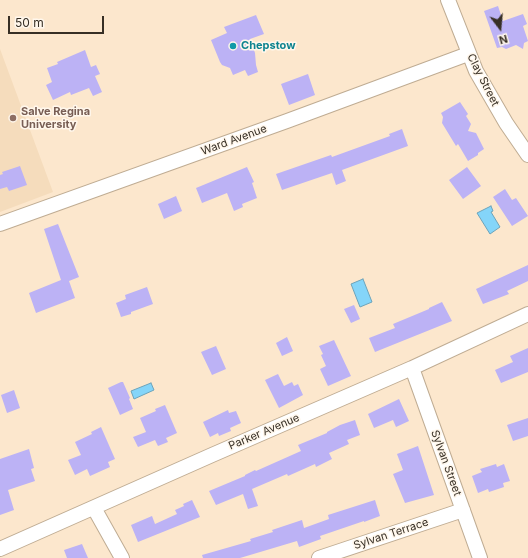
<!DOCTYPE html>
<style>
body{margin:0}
#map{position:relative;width:528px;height:558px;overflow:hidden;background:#fce7cd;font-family:Inter,sans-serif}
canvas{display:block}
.north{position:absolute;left:480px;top:8px;width:40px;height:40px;-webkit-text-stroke:3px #fff7ec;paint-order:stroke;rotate:164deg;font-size:11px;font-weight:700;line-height:16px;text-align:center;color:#372f25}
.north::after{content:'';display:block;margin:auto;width:14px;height:18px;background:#372f25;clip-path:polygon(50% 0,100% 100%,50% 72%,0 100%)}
.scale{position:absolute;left:8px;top:16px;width:96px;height:18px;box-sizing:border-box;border:2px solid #372f25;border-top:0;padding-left:5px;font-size:12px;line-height:14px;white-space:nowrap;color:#372f25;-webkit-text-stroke:3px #fff7ec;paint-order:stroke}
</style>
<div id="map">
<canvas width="528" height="558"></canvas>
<div class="north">N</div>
<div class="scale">50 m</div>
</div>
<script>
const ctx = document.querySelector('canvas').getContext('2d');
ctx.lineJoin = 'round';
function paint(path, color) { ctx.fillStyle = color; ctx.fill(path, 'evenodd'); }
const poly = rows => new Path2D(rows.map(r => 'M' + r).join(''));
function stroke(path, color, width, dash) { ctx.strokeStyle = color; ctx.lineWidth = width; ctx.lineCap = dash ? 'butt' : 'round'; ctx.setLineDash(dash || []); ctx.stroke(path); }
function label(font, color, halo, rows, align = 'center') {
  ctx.font = font + ' Inter,sans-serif'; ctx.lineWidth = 3; ctx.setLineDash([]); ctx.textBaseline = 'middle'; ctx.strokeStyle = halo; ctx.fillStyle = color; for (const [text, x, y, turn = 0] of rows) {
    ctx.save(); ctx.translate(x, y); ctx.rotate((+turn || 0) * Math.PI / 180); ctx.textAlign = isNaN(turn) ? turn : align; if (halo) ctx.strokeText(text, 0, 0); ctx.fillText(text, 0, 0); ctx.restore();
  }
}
paint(poly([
 [0,49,53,192,0,212]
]), '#f5dcbc');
const water = poly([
 [491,206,493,211,491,212,500,227,490,234,477,213,491,206],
 [363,279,372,302,360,307,351,284,363,279],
 [151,383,154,390,134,399,131,391,151,383]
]);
paint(water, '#84d5f9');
stroke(water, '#6da3b9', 1);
paint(poly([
 [498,6,503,21,523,14,527,24,523,26,528,41,524,43,523,49,516,45,506,49,502,47,497,48,484,11],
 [256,15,264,34,250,39,255,53,256,65,258,72,248,76,245,70,233,75,230,68,222,65,220,62,211,40,227,33,224,27],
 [85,50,91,67,96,65,100,74,95,76,102,92,93,96,89,88,71,95,70,92,53,100,46,85,52,82,47,68,58,64,57,62],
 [308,74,315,95,289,105,281,84],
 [460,102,468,114,466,116,471,124,468,131,476,133,484,149,478,153,478,155,468,161,458,144,456,146,442,123,443,117,441,113],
 [402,129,408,146,342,170,346,181,336,185,332,173,282,190,276,174,331,155,332,157,390,136,389,134],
 [20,166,27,185,9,191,7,187,0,189,0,175,3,174,2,172],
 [247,167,254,182,252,183,257,198,242,204,243,207,234,211,227,193,202,203,196,188],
 [467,167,481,186,463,199,449,180],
 [505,189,512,200,516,198,528,216,512,226,493,197],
 [176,196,182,211,164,219,158,204],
 [58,224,79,277,69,281,75,298,36,313,29,293,61,280,44,229],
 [528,265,528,281,507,291,509,294,483,304,476,289],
 [147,287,153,304,131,312,131,314,121,317,116,303,126,299,125,295],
 [442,302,452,321,375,352,369,338,395,328,393,324,429,309,429,308],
 [354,305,360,319,351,323,344,309],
 [287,337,293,351,282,356,276,343],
 [334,340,351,376,328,386,320,369,326,366,321,355,323,354,319,346],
 [216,346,226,369,212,375,201,352],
 [528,348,528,372,501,383,495,370,513,362,510,356],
 [278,374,284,386,292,382,294,386,298,384,303,395,279,408,265,380],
 [121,382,123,382,130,398,129,399,133,409,120,415,108,388],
 [14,390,20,408,7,413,1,395],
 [399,399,409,421,396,427,393,420,374,428,368,414],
 [165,405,177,433,166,438,168,442,158,446,155,440,138,447,133,437,146,432,140,418,156,411,155,409],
 [228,410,229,413,236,411,241,423,230,428,231,431,219,436,218,433,210,437,203,422],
 [528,418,528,436,513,441,507,425],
 [355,420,360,435,347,440,349,444,329,453,332,459,316,467,315,464,288,476,287,474,252,489,258,506,248,509,243,494,216,505,209,491,245,476,245,475,255,470,256,471,301,451,298,445,327,433,327,432,340,425],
 [101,427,115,459,108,462,110,467,90,476,87,469,75,475,68,460,81,455,75,442,92,434,91,432],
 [418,446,434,495,405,503,393,474,403,470,397,454],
 [29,449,34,468,31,469,35,481,8,490,14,510,0,515,0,459],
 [496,464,497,467,504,464,510,481,503,483,504,487,489,492,488,489,478,493,472,476,482,472,480,469],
 [192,500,200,517,138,542,131,525,152,516,155,524,177,514,175,510,184,506,183,504],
 [375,500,380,516,364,522,364,521,320,536,321,539,299,547,297,541,240,558,203,558,202,555,251,541,250,539,273,532,272,530,302,520,304,528,329,519,328,515],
 [82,544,88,558,67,558,64,550]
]), '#bcb2f5');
const street = poly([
 [448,0,476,71,506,123,528,155],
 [0,224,287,121,468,54],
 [412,368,480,558],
 [94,508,122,558],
 [0,549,212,455,412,368,528,314],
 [319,558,463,510]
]);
stroke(street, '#bfac93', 16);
stroke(street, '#fff', 14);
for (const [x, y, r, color] of [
 [233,46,4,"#0f9aa8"],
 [13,118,4,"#8d6e63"]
]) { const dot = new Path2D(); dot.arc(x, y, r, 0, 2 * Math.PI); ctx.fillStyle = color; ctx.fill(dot); stroke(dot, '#fff7ec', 1.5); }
label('bold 11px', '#0d838f', '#fff7ec', [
 ["Chepstow",241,46]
], 'left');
label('11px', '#372f25', '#fff7ec', [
 ["Clay Street",483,80,63],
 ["Ward Avenue",234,140,-20],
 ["Parker Avenue",264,432,-23],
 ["Sylvan Street",446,463,70],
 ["Sylvan Terrace",391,534,-18]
]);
label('bold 11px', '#785e54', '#fff7ec', [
 ["Salve Regina",21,112],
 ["University",21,125]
], 'left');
</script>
